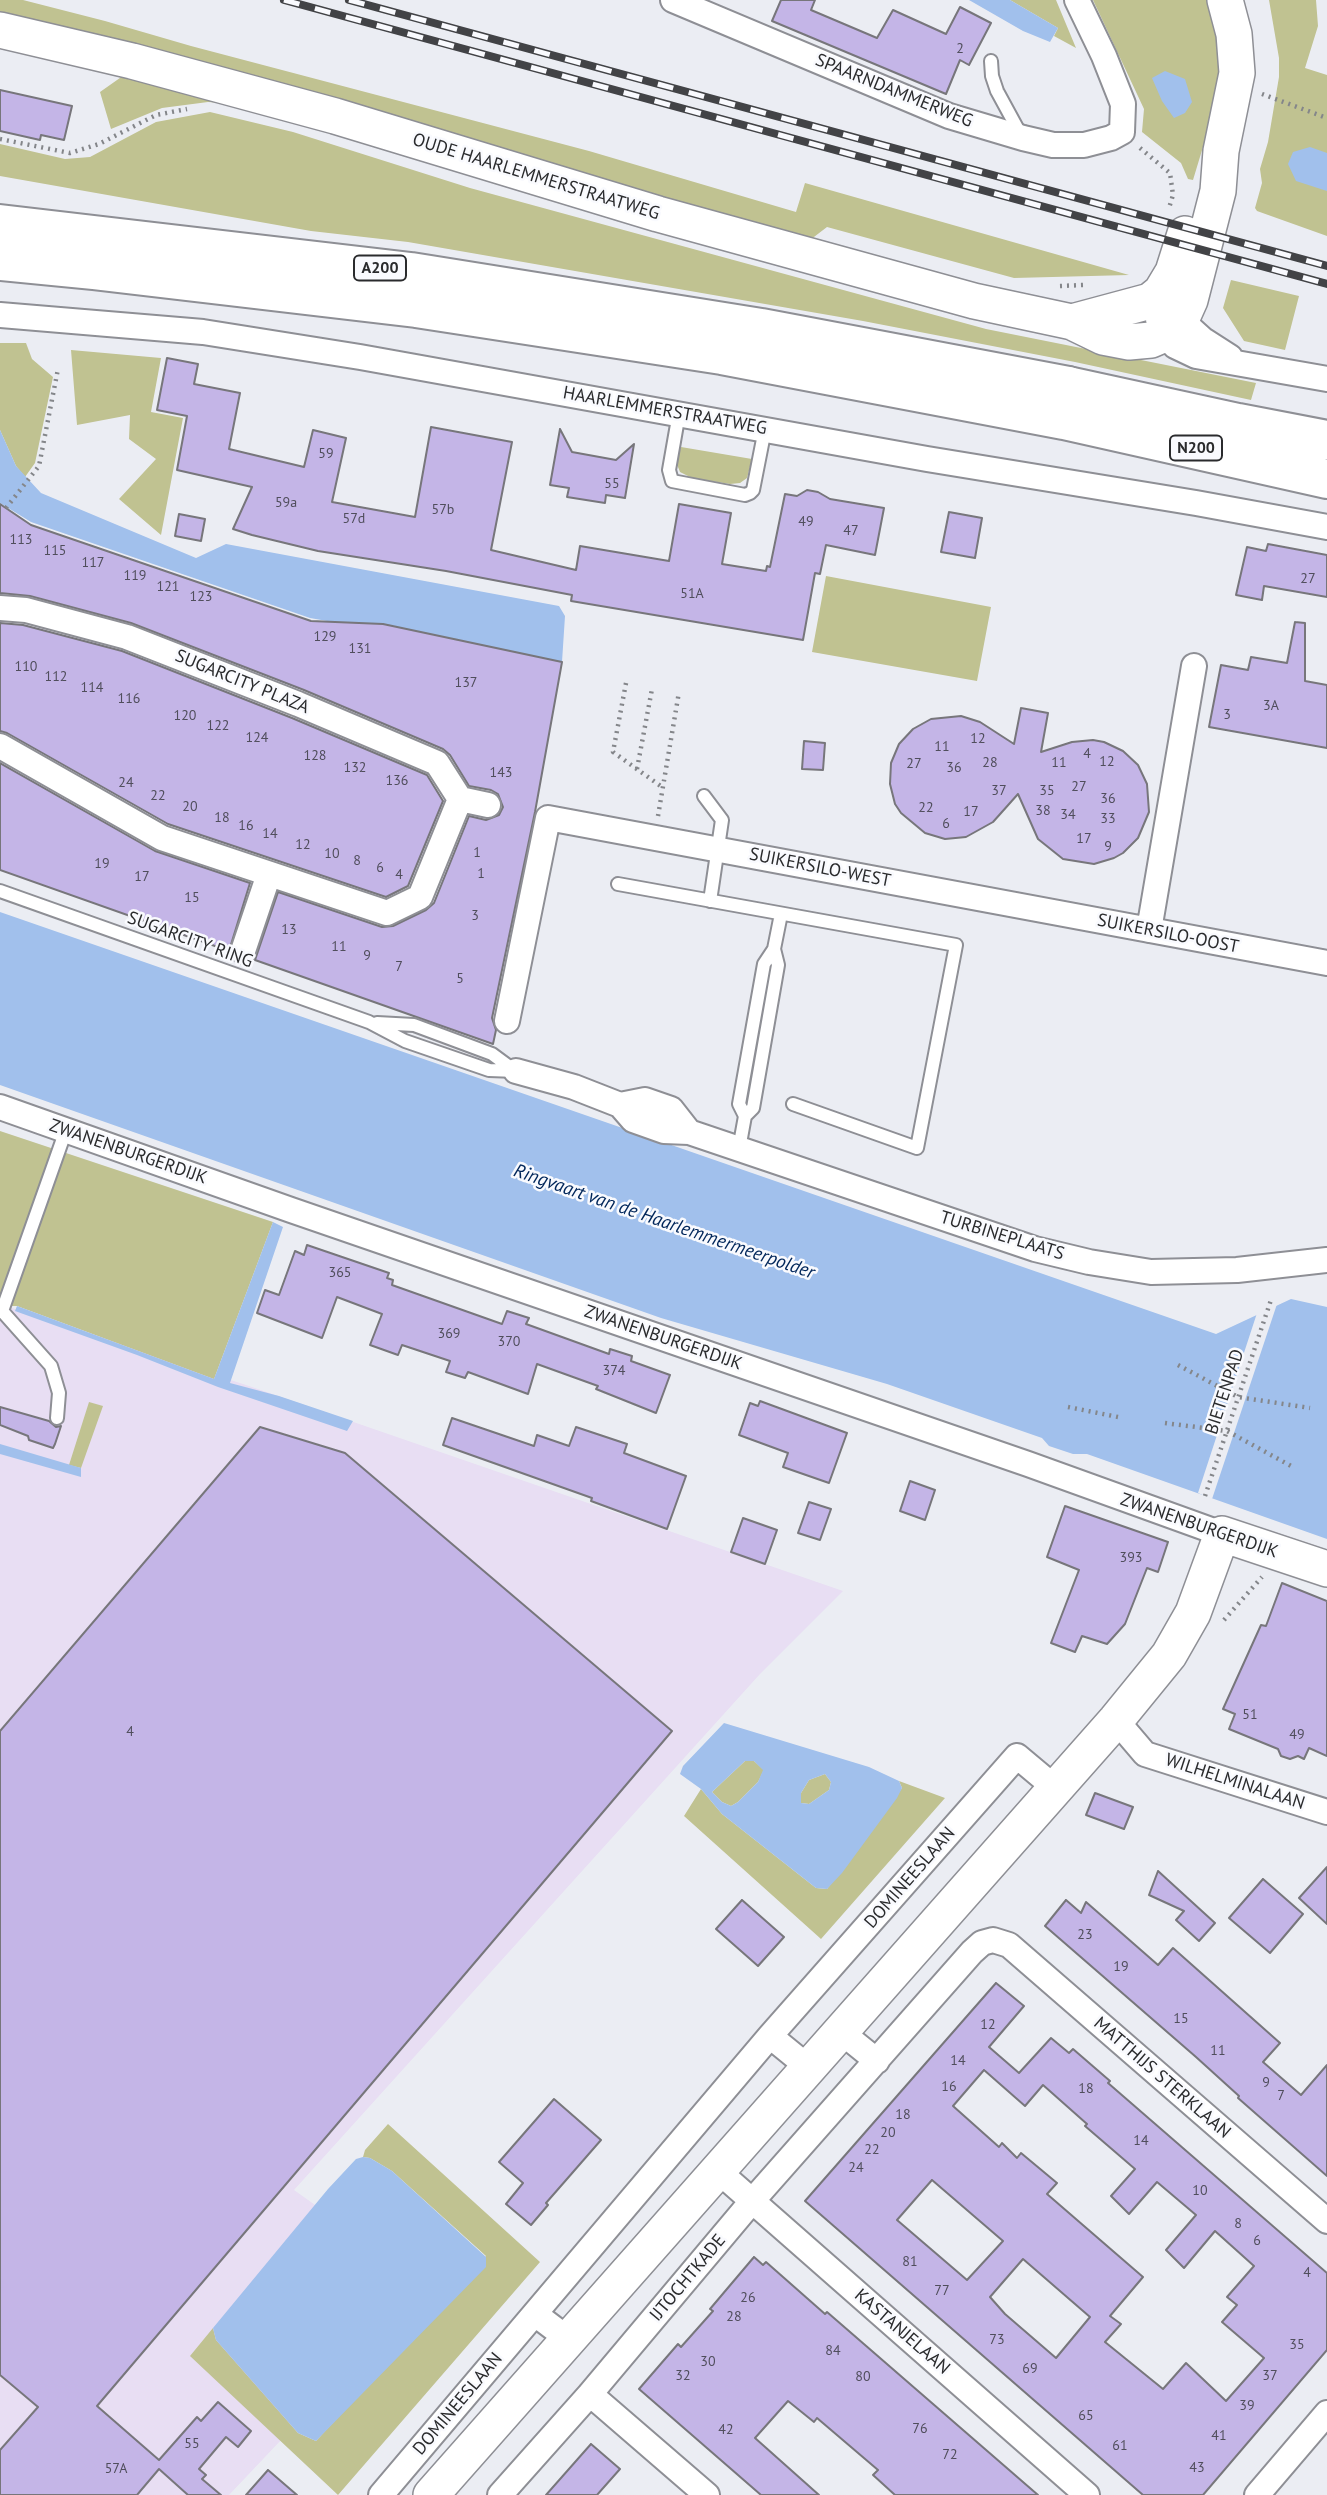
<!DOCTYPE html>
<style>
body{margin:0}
canvas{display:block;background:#ebedf3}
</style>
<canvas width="1327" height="2495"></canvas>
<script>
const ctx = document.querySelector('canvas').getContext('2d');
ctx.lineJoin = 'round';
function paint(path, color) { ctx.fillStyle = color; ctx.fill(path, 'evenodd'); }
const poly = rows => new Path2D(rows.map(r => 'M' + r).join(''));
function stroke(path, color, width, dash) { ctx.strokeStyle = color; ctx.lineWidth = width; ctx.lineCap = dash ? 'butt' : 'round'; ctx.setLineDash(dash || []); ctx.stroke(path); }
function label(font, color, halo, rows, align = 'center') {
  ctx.font = font + ' "PT Sans",sans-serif'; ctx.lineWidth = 5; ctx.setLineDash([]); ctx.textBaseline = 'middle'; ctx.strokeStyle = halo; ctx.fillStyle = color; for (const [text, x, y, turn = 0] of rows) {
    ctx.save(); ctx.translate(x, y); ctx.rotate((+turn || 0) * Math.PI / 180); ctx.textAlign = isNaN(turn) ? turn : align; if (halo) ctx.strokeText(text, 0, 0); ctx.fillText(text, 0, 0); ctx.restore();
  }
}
paint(poly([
 [0,1304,252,1387,843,1591,760,1674,294,2190,428,2285,229,2495,0,2495]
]), '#e8def3');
paint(poly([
 [0,0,23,0,105,21,191,46,589,151,796,212,805,183,1129,275,1014,278,827,227,810,240,0,14],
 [1010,0,1056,0,1076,48,1054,36,1058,28],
 [1093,0,1208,0,1217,31,1219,94,1193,180,1188,179,1181,163,1142,132,1144,109],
 [1269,0,1316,0,1318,26,1305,68,1327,75,1327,236,1257,211,1255,208,1262,183,1260,169,1268,142,1279,77,1279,58],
 [127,73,255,105,208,102,162,108,111,129,100,92],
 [210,112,293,132,470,188,986,329,1256,383,1251,400,1075,362,863,321,408,242,311,231,0,176,0,144,65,159,90,157,156,122],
 [1231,280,1299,296,1285,350,1244,341,1223,308],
 [0,343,26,343,32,359,53,377,35,463,25,477,16,466,0,430],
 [71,350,161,358,151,412,183,418,161,535,119,499,156,459,129,439,130,415,77,425],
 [681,447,752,459,747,478,740,483,730,484,692,478,680,472,676,462],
 [826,576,991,607,977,681,812,652],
 [0,1131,273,1222,214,1379,17,1306,0,1306],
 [89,1402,103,1406,81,1468,69,1465],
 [745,1761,754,1761,764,1770,758,1782,738,1802,731,1806,722,1802,712,1792],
 [825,1774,831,1782,829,1790,809,1804,801,1803,801,1793,809,1780],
 [899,1781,945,1798,821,1939,684,1816,701,1789,722,1814,816,1888,827,1889,902,1788],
 [388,2124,540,2262,338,2495,190,2356,213,2328,216,2340,298,2433,316,2441,486,2256,392,2171,370,2158,363,2157,365,2150]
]), '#c0c291');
paint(poly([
 [969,0,1010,0,1058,28,1050,42,1023,31],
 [1165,71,1185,79,1192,102,1185,113,1174,118,1162,101,1152,78],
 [1310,147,1327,153,1327,191,1296,181,1288,164,1293,152],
 [0,430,16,466,41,493,196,558,226,544,559,606,565,616,562,662,310,618,31,522,0,503],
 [0,912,1216,1334,1291,1299,1327,1307,1327,1539,1087,1454,1073,1454,1049,1446,1042,1438,887,1384,661,1318,0,1085],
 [273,1222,283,1227,230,1383,279,1396,353,1421,347,1431,218,1387,137,1355,15,1311,17,1306,214,1379],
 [0,1444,81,1468,81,1477,0,1454],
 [724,1723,869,1767,899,1781,902,1788,897,1798,842,1873,827,1889,816,1888,722,1814,701,1789,680,1774,683,1766],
 [745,1761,754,1761,763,1770,758,1782,738,1802,731,1806,722,1802,712,1792],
 [825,1774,831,1782,829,1790,809,1804,801,1803,801,1793,809,1780],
 [363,2157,370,2158,392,2171,486,2257,486,2267,316,2441,298,2433,216,2340,213,2328,328,2189,356,2159]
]), '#a1c0ec');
paint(poly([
 [1281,1300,1280,1304,1277,1304,1212,1499,1198,1493,1258,1310]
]), '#ebedf3');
const building = poly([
 [781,0,815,0,811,10,877,38,893,10,946,34,960,7,991,23,969,65,960,60,946,94,772,21,781,0],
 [0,90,72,106,64,140,41,135,40,140,0,131,0,90],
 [167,358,198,364,194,384,240,393,229,449,304,467,313,430,346,438,332,502,415,517,431,427,512,442,491,550,576,570,580,546,669,561,679,504,731,513,722,564,766,571,767,566,770,567,785,494,797,496,807,490,818,492,830,499,884,508,875,555,826,545,820,574,815,573,803,640,571,601,572,595,446,571,318,551,252,535,233,529,252,487,177,470,187,416,157,410,167,358],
 [560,429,572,452,616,460,634,444,625,498,606,495,605,503,567,497,569,488,550,485,560,429],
 [0,504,31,525,311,621,383,624,562,662,535,812,492,1018,496,1030,493,1044,255,960,278,892,382,927,393,926,426,910,434,903,469,816,486,820,499,815,503,807,498,794,491,790,469,786,450,755,443,749,304,690,131,623,30,596,0,593,0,504],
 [949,512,982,518,975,558,941,552,949,512],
 [179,514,205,519,201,541,175,536,179,514],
 [1268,544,1327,555,1327,597,1264,586,1262,600,1236,595,1247,547,1266,551,1268,544],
 [1295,622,1305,623,1305,681,1327,685,1327,748,1209,727,1221,665,1248,670,1251,657,1287,663,1295,622],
 [0,623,23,625,122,651,292,718,427,775,443,801,408,886,386,897,168,824,7,733,0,731,0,623],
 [1021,708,1048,713,1041,752,1072,742,1093,740,1104,742,1123,751,1138,765,1147,784,1149,812,1138,838,1123,853,1114,858,1094,864,1063,859,1038,839,1018,794,993,822,966,837,945,839,925,833,901,813,895,804,890,784,891,763,899,744,913,729,931,719,961,716,980,722,1014,744,1021,708],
 [804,741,825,743,823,770,802,769,804,741],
 [0,763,155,851,250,883,229,951,0,870,0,763],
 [307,1245,389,1273,387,1278,393,1280,392,1285,502,1324,507,1311,529,1318,526,1324,609,1354,610,1349,632,1356,631,1361,670,1375,656,1413,596,1389,598,1386,537,1364,528,1394,468,1372,465,1378,446,1372,450,1361,402,1345,398,1355,370,1345,382,1314,337,1297,322,1338,257,1313,265,1290,279,1295,295,1251,304,1255,307,1245],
 [760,1401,847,1433,829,1483,783,1467,788,1453,739,1435,750,1403,758,1406,760,1401],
 [0,1407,49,1421,56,1427,61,1426,55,1444,53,1448,29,1440,28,1436,0,1425,0,1407],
 [452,1418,534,1446,537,1435,569,1446,576,1427,627,1444,624,1453,686,1476,667,1529,591,1501,592,1498,443,1445,452,1418],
 [260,1427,345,1453,672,1731,97,2406,159,2460,197,2417,201,2421,218,2402,251,2431,238,2447,226,2437,199,2469,206,2475,202,2479,221,2495,188,2495,159,2469,137,2495,0,2495,0,2450,38,2407,0,2375,0,1731,260,1427],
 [910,1481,935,1490,925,1520,900,1511,910,1481],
 [809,1502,831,1509,820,1540,798,1533,809,1502],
 [1065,1506,1168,1542,1158,1572,1147,1568,1125,1624,1107,1644,1082,1636,1075,1652,1051,1643,1079,1570,1047,1557,1065,1506],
 [743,1518,777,1530,765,1564,731,1552,743,1518],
 [1282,1583,1327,1601,1327,1756,1309,1748,1304,1759,1298,1756,1290,1759,1281,1756,1278,1749,1229,1729,1235,1714,1223,1709,1261,1625,1266,1626,1282,1583],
 [1095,1793,1133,1807,1124,1829,1086,1815,1095,1793],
 [1327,1867,1327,1924,1299,1898,1327,1867],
 [1158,1871,1215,1923,1199,1941,1176,1920,1184,1911,1149,1895,1158,1871],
 [1263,1879,1303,1914,1270,1953,1229,1918,1263,1879],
 [742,1900,784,1937,758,1966,716,1929,742,1900],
 [1066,1900,1081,1913,1086,1902,1158,1965,1173,1948,1280,2043,1263,2062,1301,2095,1327,2065,1327,2176,1238,2098,1239,2096,1196,2057,1045,1926,1066,1900],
 [996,1983,1024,2006,989,2047,1019,2073,1051,2038,1069,2053,1073,2049,1110,2081,1108,2083,1327,2273,1327,2350,1203,2495,1143,2495,805,2201,996,1983],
 [984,2070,1025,2106,1043,2085,1087,2124,1085,2126,1135,2169,1111,2196,1129,2214,1157,2182,1196,2215,1166,2250,1184,2268,1215,2231,1254,2266,1227,2297,1237,2305,1222,2322,1264,2358,1226,2401,1186,2363,1163,2389,1105,2342,1121,2324,1110,2316,1143,2277,1047,2194,1057,2183,1021,2153,1017,2158,1002,2143,999,2147,953,2106,984,2070],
 [932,2180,1003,2241,967,2280,897,2220,932,2180],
 [1023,2259,1090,2317,1056,2358,1005,2314,990,2297,1023,2259],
 [554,2099,601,2140,546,2203,548,2205,531,2225,506,2204,523,2183,499,2162,554,2099],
 [754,2257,763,2265,766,2262,825,2314,827,2312,1038,2495,895,2495,873,2475,878,2470,817,2418,814,2422,788,2401,755,2438,819,2495,761,2495,639,2389,678,2344,681,2347,713,2311,710,2309,754,2257],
 [591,2444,620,2469,597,2495,546,2495,591,2444],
 [268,2470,297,2495,246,2495,268,2470]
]);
paint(building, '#c4b5e7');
stroke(building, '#77767b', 2);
const lane = poly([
 [991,61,992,76,997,91,1022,137],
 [679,413,669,470,672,481,745,495,750,493,753,490,765,429],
 [704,796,722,820,710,901],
 [618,884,956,945,917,1148,793,1104],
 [0,891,369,1022,405,1041,489,1070,516,1071],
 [377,1023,414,1025,492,1054,515,1071],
 [745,1116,739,1104,764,964,774,949,781,914],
 [739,1149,745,1116,753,1108,778,965,774,949],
 [57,1418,59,1393,51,1366,2,1311,66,1130]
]);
const street = poly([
 [673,0,949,116,1023,138,1053,145,1084,145,1111,138,1122,132,1123,104,1104,56,1077,0],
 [1169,313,1181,320,1202,339,1230,357],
 [0,315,203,332,360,357,927,459,1196,503,1327,527],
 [1158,319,1165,334,1175,346,1196,356,1327,379],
 [0,608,26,610,127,637,298,704,437,763,460,799,420,897,387,913,162,838,0,746],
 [460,799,488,805],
 [1149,930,1194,666],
 [243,951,269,874],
 [507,1021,548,818,1327,963],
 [516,1071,574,1087,620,1105,633,1120,664,1131,689,1132,1035,1249,1089,1262,1151,1272,1237,1270,1327,1260],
 [620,1105,645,1100,671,1109,689,1132],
 [0,1107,291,1210,1028,1464,1222,1534],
 [1116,1720,1145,1754,1327,1812],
 [840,2031,877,2061],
 [770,2036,808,2067],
 [717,2170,1087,2495],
 [535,2314,568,2339],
 [590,2394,707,2495],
 [381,2495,770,2036,1017,1756,1054,1787],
 [500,2495,590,2394,753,2200,972,1952,982,1943,993,1940,1009,1945,1327,2221],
 [1257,2495,1327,2413]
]);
const secondary = poly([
 [0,30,132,61,335,116,658,214,974,301,1072,322,1103,337,1129,342,1151,340,1165,334,1181,320,1190,300,1218,191,1221,151,1237,73,1234,34,1225,0],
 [1072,322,1150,301,1161,292,1173,272,1185,234],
 [431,2495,1116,1720,1169,1655,1193,1613,1222,1534,1327,1569]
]);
const primary = poly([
 [0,261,94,270,416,308,722,355,1064,420,1327,479],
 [1068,386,1238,423,1327,440]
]);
const highway = poly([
 [0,224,411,272,761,328,1068,386]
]);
stroke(lane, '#8e8f95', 16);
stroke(street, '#8e8f95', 28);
stroke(secondary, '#8e8f95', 38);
stroke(primary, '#8e8f95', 42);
stroke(highway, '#8e8f95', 42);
stroke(poly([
 [1262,94,1327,118],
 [0,139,70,153,99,144,156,115,187,109],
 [1140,148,1170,173,1173,195,1169,208],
 [1060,286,1083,285],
 [6,508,39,466,58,369],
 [626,683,613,752,662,787],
 [637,769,652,689],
 [658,816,679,692],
 [1178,1365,1238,1397,1310,1408],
 [1068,1407,1118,1417],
 [1165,1423,1227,1431,1293,1467],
 [1224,1620,1262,1577]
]), '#84868a', 4.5, [2, 5]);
stroke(lane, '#fff', 12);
stroke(street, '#fff', 24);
stroke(secondary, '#fff', 35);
stroke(primary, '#fff', 38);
stroke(highway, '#fff', 38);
const rail = poly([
 [284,0,1327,284],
 [349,0,1327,266]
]);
stroke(rail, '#424346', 8);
stroke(rail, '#f9fafe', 5, [16]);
stroke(poly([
 [1205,1496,1272,1297]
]), '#84868a', 4.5, [2, 5]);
label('14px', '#504e5c', null, [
 ["2",960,49],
 ["59",326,454],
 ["55",612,484],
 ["59a",286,503],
 ["57b",443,510],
 ["57d",354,519],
 ["49",806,522],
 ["47",851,531],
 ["113",21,540],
 ["115",55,551],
 ["117",93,563],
 ["119",135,576],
 ["27",1308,579],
 ["121",168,587],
 ["51A",692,594],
 ["123",201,597],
 ["129",325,637],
 ["131",360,649],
 ["110",26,667],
 ["112",56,677],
 ["137",466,683],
 ["114",92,688],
 ["116",129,699],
 ["3A",1271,706],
 ["3",1227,715],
 ["120",185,716],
 ["122",218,726],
 ["124",257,738],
 ["12",978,739],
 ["11",942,747],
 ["4",1087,754],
 ["128",315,756],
 ["12",1107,762],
 ["28",990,763],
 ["11",1059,763],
 ["27",914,764],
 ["132",355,768],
 ["36",954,768],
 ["143",501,773],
 ["136",397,781],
 ["24",126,783],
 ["27",1079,787],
 ["37",999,791],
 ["35",1047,791],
 ["22",158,796],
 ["36",1108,799],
 ["20",190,807],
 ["22",926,808],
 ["38",1043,811],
 ["17",971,812],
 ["34",1068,815],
 ["18",222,818],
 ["33",1108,819],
 ["6",946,824],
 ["16",246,826],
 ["14",270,834],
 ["17",1084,839],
 ["12",303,845],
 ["9",1108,847],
 ["1",477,853],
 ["10",332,854],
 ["8",357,861],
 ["19",102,864],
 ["6",380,868],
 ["1",481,874],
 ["4",399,875],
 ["17",142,877],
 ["15",192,898],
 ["3",475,916],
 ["13",289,930],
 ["11",339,947],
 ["9",367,956],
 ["7",399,967],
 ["5",460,979],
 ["365",340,1273],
 ["369",449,1334],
 ["370",509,1342],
 ["374",614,1371],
 ["393",1131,1558],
 ["51",1250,1715],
 ["4",130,1732],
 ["49",1297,1735],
 ["23",1085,1935],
 ["19",1121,1967],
 ["15",1181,2019],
 ["12",988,2025],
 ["11",1218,2051],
 ["14",958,2061],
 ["9",1266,2083],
 ["16",949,2087],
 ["18",1086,2089],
 ["7",1281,2096],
 ["18",903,2115],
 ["20",888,2133],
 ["14",1141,2141],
 ["22",872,2150],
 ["24",856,2168],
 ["10",1200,2191],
 ["8",1238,2224],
 ["6",1257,2241],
 ["81",910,2262],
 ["4",1307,2273],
 ["77",942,2291],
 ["26",748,2298],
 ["28",734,2317],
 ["73",997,2340],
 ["35",1297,2345],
 ["84",833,2351],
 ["30",708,2362],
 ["69",1030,2369],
 ["32",683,2376],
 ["37",1270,2376],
 ["80",863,2377],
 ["39",1247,2406],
 ["65",1086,2416],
 ["76",920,2429],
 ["42",726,2430],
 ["41",1219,2436],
 ["55",192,2444],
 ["61",1120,2446],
 ["72",950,2455],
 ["43",1197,2468],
 ["57A",116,2469]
]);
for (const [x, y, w] of [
 [380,268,52],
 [1196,448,52]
]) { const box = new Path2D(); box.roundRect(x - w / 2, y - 12.5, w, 25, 5); ctx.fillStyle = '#f9fafe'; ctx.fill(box); stroke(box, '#2a2b2d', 2); }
label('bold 16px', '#2a2b2d', null, [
 ["A200",380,268],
 ["N200",1196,448]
]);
label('18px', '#2a2b2d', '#f9fafe', [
 ["SPAARNDAMMERWEG",894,91,22],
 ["OUDE HAARLEMMERSTRAATWEG",536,177,17],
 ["HAARLEMMERSTRAATWEG",665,411,10],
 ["SUGARCITY PLAZA",242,682,22],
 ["SUIKERSILO-WEST",820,868,11],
 ["SUIKERSILO-OOST",1168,934,11],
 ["SUGARCITY RING",190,940,20],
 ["ZWANENBURGERDIJK",128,1152,19],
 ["TURBINEPLAATS",1002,1236,17],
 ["ZWANENBURGERDIJK",663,1338,19],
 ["BIETENPAD",1225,1392,-72],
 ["ZWANENBURGERDIJK",1199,1526,19],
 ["WILHELMINALAAN",1235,1782,18],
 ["DOMINEESLAAN",910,1878,-49],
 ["MATTHIJS STERKLAAN",1162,2078,41],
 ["IJTOCHTKADE",688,2278,-50],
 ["KASTANJELAAN",902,2332,41],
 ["DOMINEESLAAN",458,2404,-50]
]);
label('italic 19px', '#01265a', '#f9fafe', [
 ["Ringvaart van de Haarlemmermeerpolder",664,1222,19]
]);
</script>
